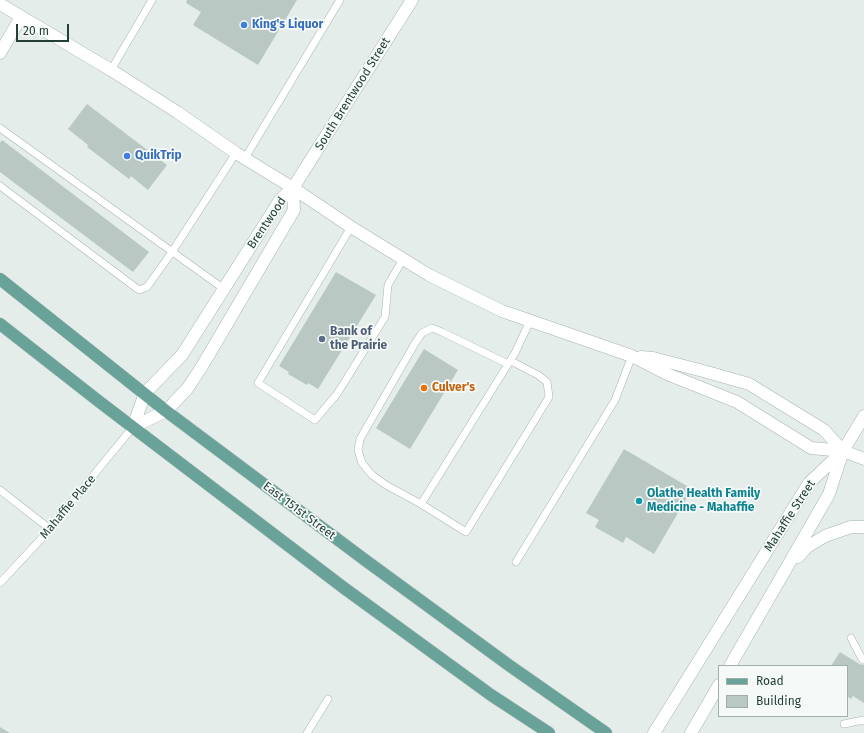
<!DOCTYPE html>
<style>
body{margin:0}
#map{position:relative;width:864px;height:733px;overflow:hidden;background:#e4edea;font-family:"Fira Sans",sans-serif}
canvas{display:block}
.legend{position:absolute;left:718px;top:665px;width:130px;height:52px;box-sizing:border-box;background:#f5faf8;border:1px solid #a1afac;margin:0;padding:5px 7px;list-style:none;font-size:12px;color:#233f3a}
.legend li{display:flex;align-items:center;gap:8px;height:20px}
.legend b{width:20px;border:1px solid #a1afac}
.scale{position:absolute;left:16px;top:24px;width:53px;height:18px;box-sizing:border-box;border:2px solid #233f3a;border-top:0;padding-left:5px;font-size:12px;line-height:14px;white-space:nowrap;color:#233f3a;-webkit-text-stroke:3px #f5faf8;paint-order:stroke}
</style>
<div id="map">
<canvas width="864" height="733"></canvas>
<ul class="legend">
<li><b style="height:5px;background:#69a299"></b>Road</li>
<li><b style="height:11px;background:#b9c8c3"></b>Building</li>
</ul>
<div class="scale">20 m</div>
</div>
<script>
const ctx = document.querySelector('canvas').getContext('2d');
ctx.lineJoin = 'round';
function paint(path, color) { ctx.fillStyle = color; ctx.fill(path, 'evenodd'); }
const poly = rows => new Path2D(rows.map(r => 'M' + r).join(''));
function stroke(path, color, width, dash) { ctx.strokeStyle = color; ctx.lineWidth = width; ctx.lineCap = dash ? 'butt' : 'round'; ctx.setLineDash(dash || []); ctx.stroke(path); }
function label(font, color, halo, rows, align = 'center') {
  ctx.font = font + ' "Fira Sans",sans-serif'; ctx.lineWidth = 3.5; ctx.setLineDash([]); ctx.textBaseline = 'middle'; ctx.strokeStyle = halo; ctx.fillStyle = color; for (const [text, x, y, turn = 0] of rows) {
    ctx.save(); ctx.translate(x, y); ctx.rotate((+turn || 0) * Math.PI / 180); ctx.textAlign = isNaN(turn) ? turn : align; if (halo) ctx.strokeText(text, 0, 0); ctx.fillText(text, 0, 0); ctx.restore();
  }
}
paint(poly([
 [187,0,297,0,258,65,193,25,201,12,186,3],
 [87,104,167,165,148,190,131,176,129,179,87,147,88,145,68,129],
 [2,140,149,252,133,272,0,172,0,143],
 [336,272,376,295,318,389,308,383,307,385,288,374,289,372,279,366],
 [424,349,458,370,410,449,376,428],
 [624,449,692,489,654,554,626,537,623,543,595,527,599,520,586,513],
 [840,652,861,665,862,664,864,665,864,703,853,696,851,699,847,696,847,666,831,666],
 [0,727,10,733,0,733]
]), '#b9c8c3');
const service = poly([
 [111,70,152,0],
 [0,128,224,289],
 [245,158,340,0],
 [0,186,139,290,147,287,172,252,236,153],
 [351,227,258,383,315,420,337,394,385,317,388,285,403,259],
 [508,364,442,332,432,328,422,333,414,345,360,439,358,450,362,463,372,475,386,485,421,504,466,532,549,397,547,382,538,375,511,361],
 [0,490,50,529],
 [421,504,515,353,530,321],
 [516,562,615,400,632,356],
 [0,583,42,538,133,427],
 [851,638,862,659,864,660],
 [844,724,863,720,864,721],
 [307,733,328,699]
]);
const minor = poly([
 [0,4,111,70,177,112,236,153,293,188,351,227,429,275,502,311,632,356,667,374,737,402,811,448,843,451],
 [0,53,21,17],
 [641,357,653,358,707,372,749,384,824,430,843,451],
 [133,427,166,411,187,389,201,368,294,210,293,188],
 [133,427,145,393,182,355,280,200,293,188]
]);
const tertiary = poly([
 [293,188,412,0],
 [843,451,864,459],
 [798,557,807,547,825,536,851,527,864,527],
 [730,666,829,494,843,451,864,416],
 [654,733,809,483,843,451],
 [691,733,719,685]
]);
const primary = poly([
 [0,279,166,411,365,560,510,666,606,733],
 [0,324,101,403,344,588,491,695,549,733]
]);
stroke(service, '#a6b5b2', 8);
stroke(minor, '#a6b5b2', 13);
stroke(tertiary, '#a6b5b2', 13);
stroke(primary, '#c1c9c8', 13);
stroke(service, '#fff', 7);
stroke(minor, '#fff', 12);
stroke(tertiary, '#fff', 12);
stroke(primary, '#69a299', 12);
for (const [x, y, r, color] of [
 [244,25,4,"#3f7fe0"],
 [127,156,4,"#3f7fe0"],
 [322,339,4,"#5c6f8a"],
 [424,388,4,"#e8710a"],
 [639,501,4,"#0f9aa8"]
]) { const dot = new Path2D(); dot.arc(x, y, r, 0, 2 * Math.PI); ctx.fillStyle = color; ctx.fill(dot); stroke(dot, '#f5faf8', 1.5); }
label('bold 12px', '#366cbe', '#f5faf8', [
 ["King's Liquor",252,25],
 ["QuikTrip",135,156]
], 'left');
label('12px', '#233f3a', '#f5faf8', [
 ["South Brentwood Street",353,94,-58],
 ["Brentwood",267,223,-56],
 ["Mahaffie Place",68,507,-50],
 ["East 151st Street",299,511,37],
 ["Mahaffie Street",790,516,-57]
]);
label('bold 12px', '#4e5e75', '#f5faf8', [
 ["Bank of",330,332],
 ["the Prairie",330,346]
], 'left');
label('bold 12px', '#c56008', '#f5faf8', [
 ["Culver's",432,388]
], 'left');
label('bold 12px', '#0d838f', '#f5faf8', [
 ["Olathe Health Family",647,494],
 ["Medicine - Mahaffie",647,508]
], 'left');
</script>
